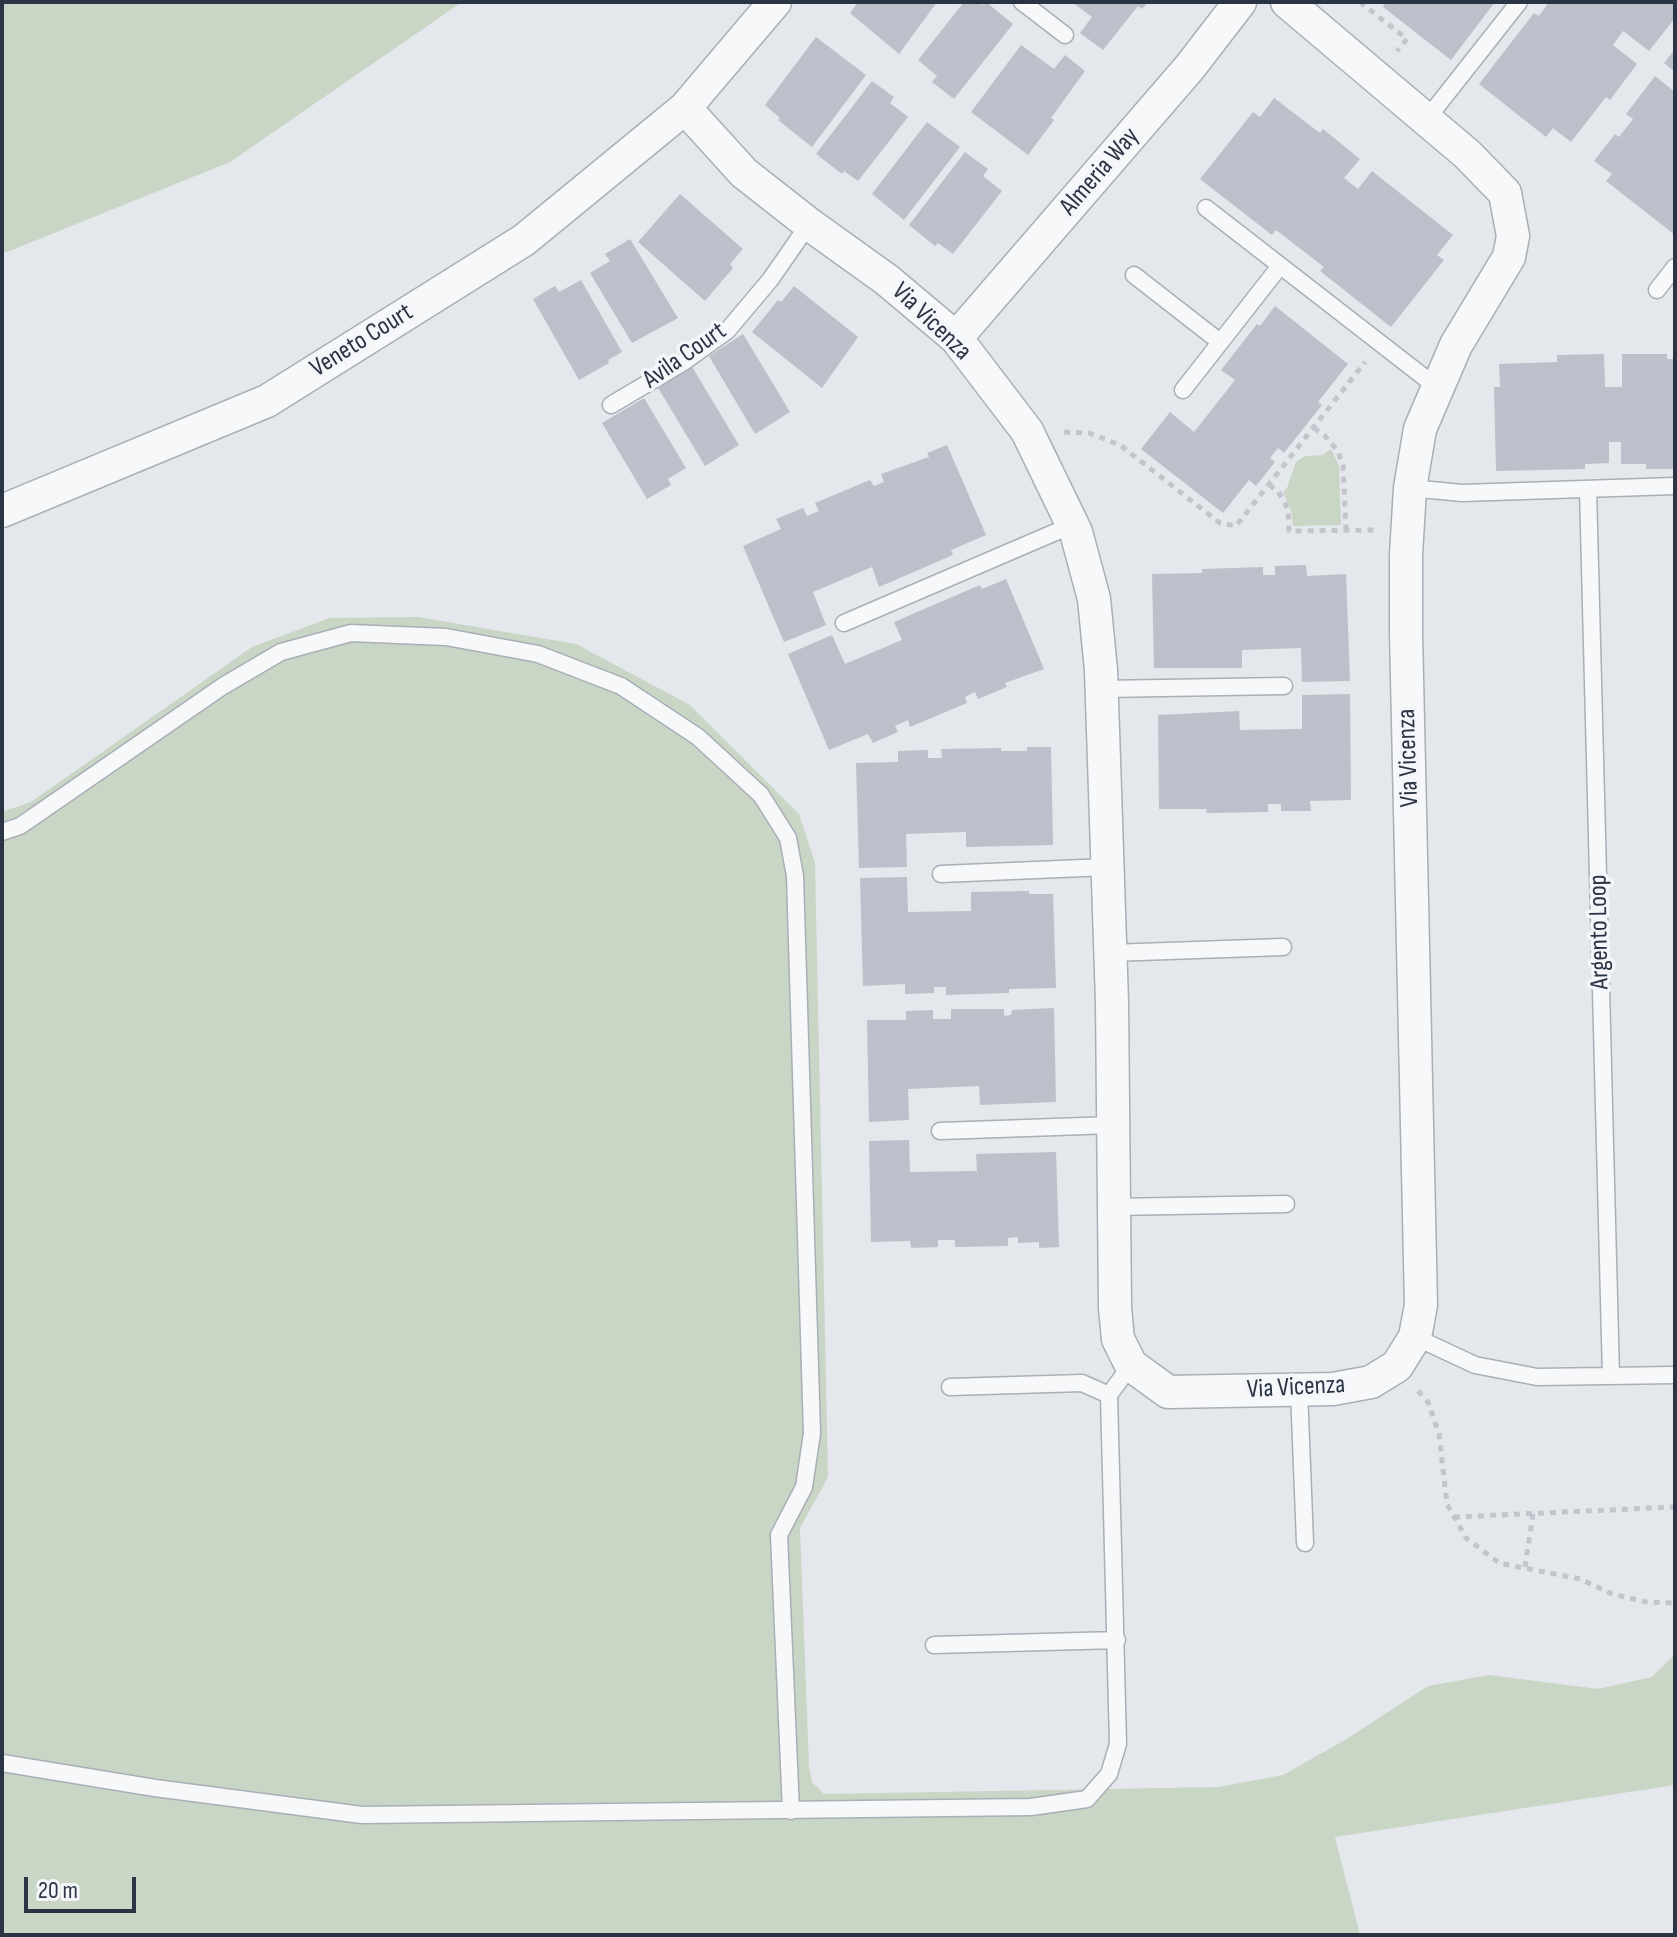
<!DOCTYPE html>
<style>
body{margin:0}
#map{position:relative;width:1677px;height:1937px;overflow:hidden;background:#e4e7ec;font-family:"Sofia Sans Condensed",sans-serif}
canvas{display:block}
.frame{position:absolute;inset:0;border:4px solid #2b3445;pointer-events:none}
.scale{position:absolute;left:24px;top:1877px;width:112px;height:36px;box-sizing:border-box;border:4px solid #2b3445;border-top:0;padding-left:10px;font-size:24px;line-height:28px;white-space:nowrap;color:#2b3445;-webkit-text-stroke:6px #f4f6f9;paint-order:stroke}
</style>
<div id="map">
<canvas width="1677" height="1937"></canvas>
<div class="frame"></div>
<div class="scale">20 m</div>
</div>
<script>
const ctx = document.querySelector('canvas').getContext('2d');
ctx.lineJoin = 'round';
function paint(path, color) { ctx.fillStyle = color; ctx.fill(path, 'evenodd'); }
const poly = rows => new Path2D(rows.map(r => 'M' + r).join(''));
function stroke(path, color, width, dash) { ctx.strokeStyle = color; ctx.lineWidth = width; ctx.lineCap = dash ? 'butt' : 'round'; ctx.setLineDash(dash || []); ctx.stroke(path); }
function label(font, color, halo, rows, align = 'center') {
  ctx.font = font + ' "Sofia Sans Condensed",sans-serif'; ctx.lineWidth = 7; ctx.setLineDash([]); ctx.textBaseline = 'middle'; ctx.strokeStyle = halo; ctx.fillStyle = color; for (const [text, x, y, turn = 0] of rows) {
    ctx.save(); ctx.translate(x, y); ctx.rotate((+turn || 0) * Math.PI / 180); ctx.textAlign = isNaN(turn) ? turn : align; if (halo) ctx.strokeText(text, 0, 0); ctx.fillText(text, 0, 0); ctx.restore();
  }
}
paint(poly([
 [2,2,462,2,230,162,2,254],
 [1331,449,1339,466,1341,525,1293,526,1291,510,1283,492,1287,488,1296,462,1305,456,1323,455],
 [418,617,576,644,690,705,799,814,815,863,828,1477,800,1528,809,1767,812,1782,824,1794,1219,1787,1283,1775,1345,1740,1428,1686,1489,1675,1598,1689,1652,1677,1675,1654,1675,1785,1335,1837,1360,1935,2,1935,2,812,31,802,252,647,330,618]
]), '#c9d6c5');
paint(poly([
 [858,2,937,2,899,54,850,13],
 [964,2,979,2,983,5,986,2,1013,24,954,99,932,82,937,76,918,60],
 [1072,2,1148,2,1142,9,1138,6,1103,50,1080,33,1092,17],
 [1386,2,1495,2,1451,60,1383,7],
 [1549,2,1675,2,1675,18,1649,51,1623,31,1613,45,1637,64,1610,100,1606,97,1571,142,1553,128,1546,137,1479,84,1534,13,1539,16],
 [816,37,866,75,812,147,778,120,780,118,765,105],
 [1021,45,1054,69,1065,55,1085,71,1051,118,1054,120,1028,155,971,112],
 [1675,49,1675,72,1664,63],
 [1655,76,1675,92,1675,235,1606,181,1612,174,1594,161,1615,134,1619,137,1633,119,1626,114],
 [872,81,894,97,890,103,908,117,858,181,844,171,842,174,816,154],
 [1274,98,1320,133,1323,129,1360,159,1344,178,1358,189,1372,171,1453,235,1437,255,1444,260,1391,327,1320,271,1324,267,1276,230,1272,235,1200,179,1253,112,1260,117],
 [927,122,960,147,904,220,872,194],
 [965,152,988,169,983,176,1002,191,953,254,938,243,935,246,909,225],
 [680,194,743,249,730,264,733,268,705,301,638,242],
 [630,239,678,318,632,343,590,273,610,261,605,254],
 [581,280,622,352,608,360,609,363,579,380,533,299,555,286,559,292],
 [794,286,858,337,822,388,752,332,778,300,781,302],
 [1275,306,1348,364,1318,402,1322,405,1284,453,1278,448,1270,458,1275,462,1256,486,1249,480,1223,513,1141,449,1170,412,1194,432,1235,380,1221,370,1257,324,1260,326],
 [743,334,790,412,755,434,709,356],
 [1604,354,1605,387,1622,387,1622,354,1667,354,1667,359,1675,359,1675,469,1646,469,1646,464,1621,464,1621,442,1609,442,1609,463,1585,464,1585,469,1496,471,1494,387,1500,387,1499,364,1557,362,1557,355],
 [691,365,739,445,705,466,657,386],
 [644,398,686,468,668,479,671,485,647,499,602,423],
 [947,445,986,535,951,550,953,555,879,587,872,567,813,592,826,625,784,642,743,546,781,529,776,519,803,508,807,516,819,511,815,503,870,480,874,486,884,482,881,474,929,457,927,453],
 [1306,565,1307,576,1346,574,1350,681,1302,682,1301,648,1242,650,1242,668,1154,668,1152,574,1202,573,1202,569,1263,567,1263,575,1275,575,1275,566],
 [1006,579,1044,669,1005,683,1007,687,978,699,975,692,965,697,967,703,910,727,908,720,895,726,898,732,873,743,868,734,829,750,788,654,832,635,845,664,902,640,894,622,980,585,982,589],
 [1350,694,1351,800,1310,801,1311,811,1281,811,1281,804,1268,804,1268,812,1206,813,1207,809,1159,809,1158,715,1239,711,1240,730,1302,729,1302,695],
 [1027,747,1051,747,1053,845,966,847,966,832,906,834,907,867,859,868,856,763,898,762,898,751,928,750,928,758,942,758,941,749,1001,748,1001,751,1027,751],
 [907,877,908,912,971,911,971,892,1029,891,1029,894,1053,894,1056,988,1009,989,1009,993,946,995,946,987,934,987,934,993,905,994,905,984,863,986,860,878],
 [1054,1008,1056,1102,980,1105,979,1086,908,1089,909,1120,869,1122,867,1020,906,1020,906,1011,933,1010,933,1019,951,1019,951,1009,1004,1009,1004,1016,1011,1015,1012,1010],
 [909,1140,910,1172,977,1171,976,1154,1056,1152,1059,1247,1039,1248,1039,1242,1018,1243,1018,1237,1008,1238,1008,1246,955,1247,955,1240,938,1240,938,1247,911,1248,910,1241,871,1242,869,1141]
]), '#bbc0ca');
const service = poly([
 [1022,2,1065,35],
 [1426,120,1519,2],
 [1206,208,1438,388],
 [1134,275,1220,342],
 [1657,290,1675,267],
 [1183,390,1280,266],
 [611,405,685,361,727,331,770,280,809,224],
 [1410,488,1462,493,1675,486],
 [1588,489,1611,1376],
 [844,623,1072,525],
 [1102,689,1284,686],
 [2,832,20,826,223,686,281,652,351,633,446,637,538,654,621,686,698,737,761,795,788,838,795,876,812,1433,804,1487,779,1535,791,1811],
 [941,874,1107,867],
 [1110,953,1283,947],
 [940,1131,1113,1125],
 [1114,1207,1286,1204],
 [1415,1337,1475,1365,1537,1377,1675,1375],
 [950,1387,1082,1383,1109,1395],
 [1299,1390,1305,1543],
 [934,1645,1117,1640],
 [2,1763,155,1788,362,1815,1031,1807,1087,1799,1109,1774,1118,1744,1109,1395,1131,1365]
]);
const minor = poly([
 [685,108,744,173,809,224,887,280,956,338,1027,431,1076,532,1094,599,1101,670,1112,1002,1115,1308,1118,1339,1131,1365,1168,1392,1333,1389,1371,1382,1397,1366,1415,1337,1421,1305,1406,632,1406,555,1410,488,1420,429,1456,345,1509,257,1513,236,1505,193,1467,154,1287,2],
 [956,338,1190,67,1240,2],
 [2,511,267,401,524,240,685,108,775,2]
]);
stroke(service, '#a9aeb7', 19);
stroke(minor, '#a9aeb7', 35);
stroke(poly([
 [1360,2,1407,39,1397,51],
 [1314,428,1324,435,1338,451,1343,466,1346,530],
 [1064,432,1089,433,1120,445,1220,523,1236,526,1365,362],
 [1269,485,1278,491,1288,509,1289,531,1374,530],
 [1418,1391,1428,1402,1439,1434,1447,1504,1466,1538,1499,1563,1580,1579,1612,1594,1647,1602,1675,1603],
 [1454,1517,1675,1507],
 [1525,1567,1533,1514]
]), '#c2c5cb', 5, [6, 6]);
stroke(service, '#f7f8fa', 16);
stroke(minor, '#f7f8fa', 32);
label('26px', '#2b3445', '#f4f6f9', [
 ["Almeria Way",1100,172,-49],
 ["Via Vicenza",931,322,44],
 ["Veneto Court",362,341,-32],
 ["Avila Court",685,356,-35],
 ["Via Vicenza",1409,758,-92],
 ["Argento Loop",1600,932,-91],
 ["Via Vicenza",1296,1388,-3]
]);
</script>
